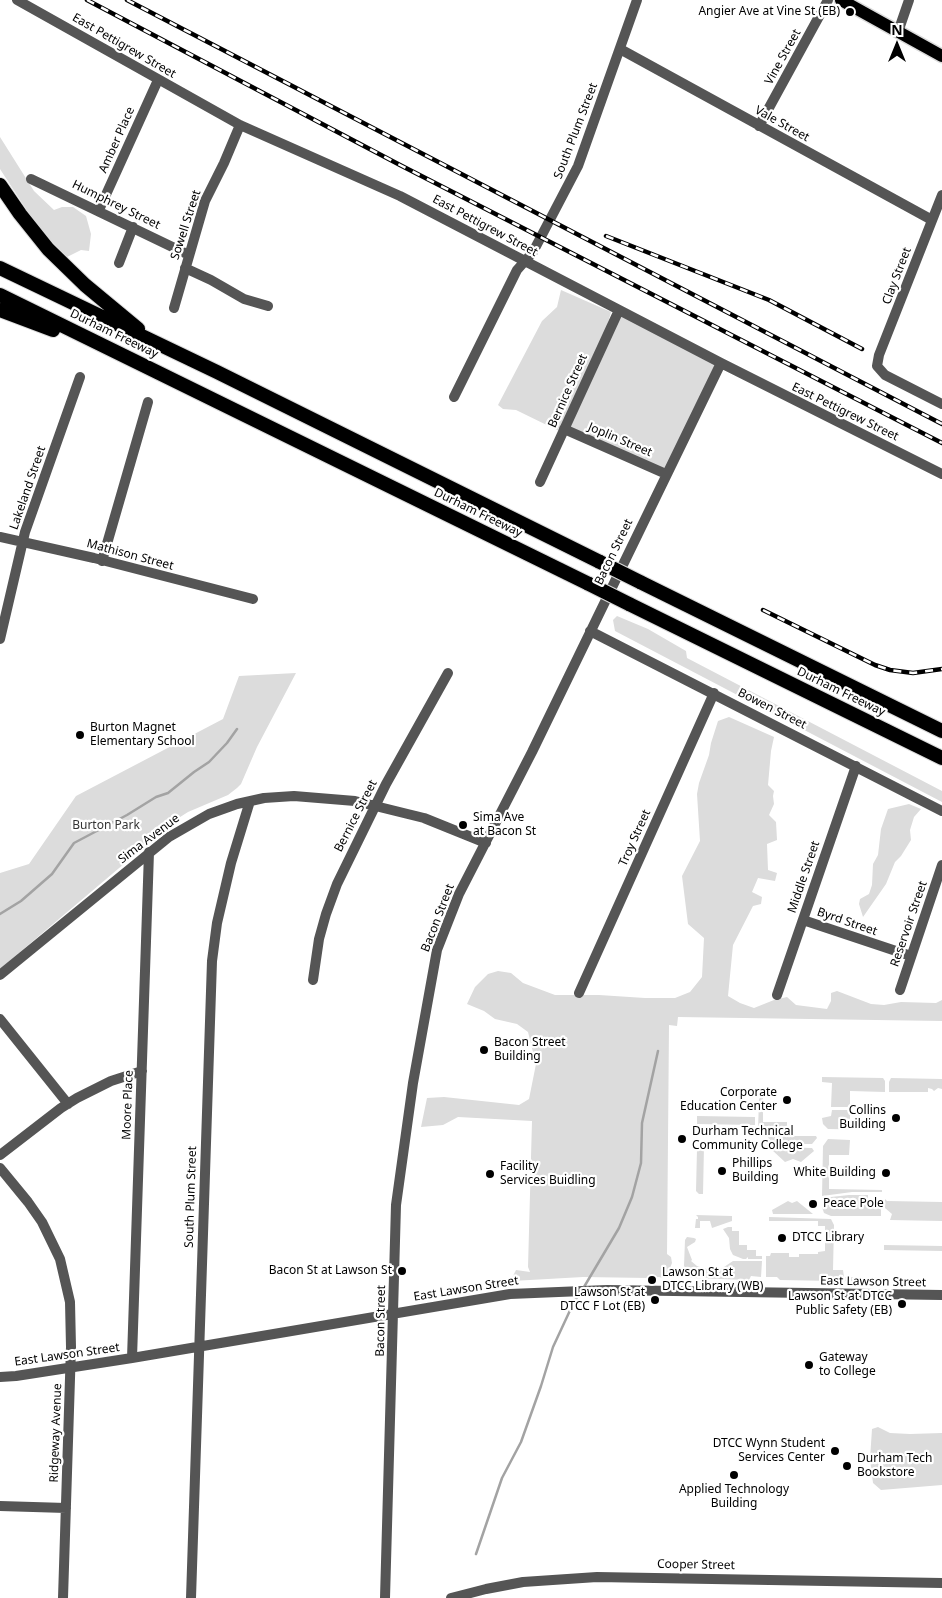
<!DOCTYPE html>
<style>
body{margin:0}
#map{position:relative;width:942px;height:1598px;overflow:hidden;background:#fff;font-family:"Noto Sans",sans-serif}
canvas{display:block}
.north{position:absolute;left:872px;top:20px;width:50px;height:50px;-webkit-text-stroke:4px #fff;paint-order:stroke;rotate:0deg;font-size:14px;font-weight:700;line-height:20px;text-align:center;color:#000}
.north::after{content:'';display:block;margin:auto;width:18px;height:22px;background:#000;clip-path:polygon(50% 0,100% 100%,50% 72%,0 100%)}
</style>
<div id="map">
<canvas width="942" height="1598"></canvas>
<div class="north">N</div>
</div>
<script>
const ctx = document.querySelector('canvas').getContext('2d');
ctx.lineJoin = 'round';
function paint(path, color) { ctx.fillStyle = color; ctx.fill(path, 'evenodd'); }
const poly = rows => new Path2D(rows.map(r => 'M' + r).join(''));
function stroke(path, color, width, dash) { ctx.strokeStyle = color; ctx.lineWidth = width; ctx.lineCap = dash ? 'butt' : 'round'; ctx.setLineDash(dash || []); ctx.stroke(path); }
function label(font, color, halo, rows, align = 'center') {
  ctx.font = font + ' "Noto Sans",sans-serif'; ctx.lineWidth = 4.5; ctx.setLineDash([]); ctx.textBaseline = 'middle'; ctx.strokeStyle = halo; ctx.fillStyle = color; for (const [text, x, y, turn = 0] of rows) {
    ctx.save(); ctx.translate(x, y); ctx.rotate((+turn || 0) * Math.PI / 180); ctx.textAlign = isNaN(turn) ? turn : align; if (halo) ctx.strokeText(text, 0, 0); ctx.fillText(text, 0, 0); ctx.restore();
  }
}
paint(poly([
 [0,137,34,191,54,210,62,207,73,207,86,216,91,234,89,251,81,250,67,257,39,229,0,169],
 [561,290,611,312,606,330,559,431,516,410,503,409,498,405,542,321,557,307],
 [620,313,718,364,665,470,567,428],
 [617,616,648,629,686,651,687,658,942,791,942,802,615,631,613,620],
 [296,673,257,747,241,784,237,788,228,795,188,812,155,833,138,852,0,969,0,873,29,864,76,796,223,719,239,676],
 [729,717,774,737,771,751,768,785,774,791,773,796,774,804,769,815,776,822,777,840,767,844,768,870,777,873,775,881,758,878,752,892,762,897,761,904,753,906,733,945,728,996,740,1003,754,1008,774,1000,787,997,796,1005,827,1009,831,1001,831,993,837,991,871,1004,884,1005,901,1002,936,1003,942,1000,942,1021,678,1017,677,1026,669,1025,667,1254,671,1257,672,1263,668,1273,663,1278,659,1277,649,1278,583,1277,512,1281,512,1278,516,1270,530,1272,528,1267,532,1121,458,1117,443,1125,421,1127,427,1098,444,1097,519,1105,529,1099,536,1064,528,1032,517,1024,495,1019,484,1011,467,1004,475,987,488,974,498,971,511,973,523,983,555,995,599,995,645,998,675,998,690,992,702,977,704,938,688,924,682,876,700,841,697,794,699,783,709,755,711,743,718,721],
 [909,804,921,809,914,817,910,830,911,840,901,856,895,862,886,884,863,917,859,904,860,899,869,894,872,885,873,864,878,855,881,829,888,809],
 [822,1077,883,1078,885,1081,885,1092,850,1091,850,1107,831,1107,832,1083,822,1082],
 [891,1078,942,1079,942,1089,938,1088,934,1091,932,1089,928,1088,928,1092,889,1092,889,1082],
 [763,1095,763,1122,787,1122,787,1131,784,1131,782,1129,782,1131,758,1131,759,1099],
 [832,1110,850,1110,850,1125,883,1126,883,1130,828,1129,823,1124,822,1118,831,1116],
 [697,1116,755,1117,755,1125,697,1124],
 [769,1136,816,1136,817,1138,812,1144,774,1144,768,1138],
 [828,1139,850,1140,849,1155,829,1155,829,1189,882,1190,882,1192,852,1192,822,1196,823,1146],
 [699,1146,704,1146,703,1194,699,1194,696,1191,697,1149],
 [775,1147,812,1148,814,1151,801,1162,793,1159,785,1162,772,1150],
 [849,1195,868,1195,868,1199,881,1199,881,1216,831,1216,824,1213,822,1207,822,1198],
 [885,1199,887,1201,942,1202,942,1221,890,1220,892,1214,885,1208],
 [788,1201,792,1203,797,1201,813,1214,773,1214,772,1210],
 [696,1215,732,1216,732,1221,712,1228,710,1221,700,1221,700,1228,695,1228,696,1219,698,1219,698,1217],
 [769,1217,831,1219,834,1225,833,1270,843,1270,844,1277,889,1278,890,1282,780,1280,777,1277,766,1277,766,1256,770,1256,771,1253,789,1253,789,1257,799,1257,799,1254,818,1254,818,1252,825,1251,825,1226,818,1226,818,1221,769,1221],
 [728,1227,732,1227,732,1231,739,1231,739,1245,747,1245,747,1250,756,1250,756,1256,762,1256,762,1259,748,1259,748,1257,746,1259,743,1259,733,1255,730,1249,729,1238,723,1229],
 [687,1237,694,1238,696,1239,695,1242,687,1247,692,1260,691,1261,697,1266,713,1271,721,1269,733,1261,762,1261,761,1277,751,1276,749,1280,691,1278,684,1266,685,1240],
 [884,1245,942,1246,942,1251,884,1250],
 [878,1427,890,1433,910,1434,942,1433,942,1485,881,1490,873,1483,870,1459,872,1429]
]), '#dcdcdc');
stroke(poly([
 [0,914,21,901,52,874,74,843,127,815,156,797,168,793,194,772,209,762,227,743,237,729],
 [584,1287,619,1228,632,1197,641,1163,642,1123,658,1051],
 [476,1554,502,1478,521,1442,541,1386,553,1347,573,1304,579,1294]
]), '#a3a3a3', 2.5);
const major = poly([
 [841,0,942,56]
]);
const highway = poly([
 [0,185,20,214,48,249,85,285,138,329],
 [0,268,217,372,600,562],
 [0,295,589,584],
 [0,310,53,330],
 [640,582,942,731],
 [629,604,942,758]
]);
stroke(major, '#dbdbdb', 15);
stroke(highway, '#dbdbdb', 16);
stroke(poly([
 [17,0,240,125,400,196,721,363,942,474],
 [898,32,909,0],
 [620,49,932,220],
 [759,126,828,0],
 [31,179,189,255],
 [942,195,879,355,877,366,885,375,942,404],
 [99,210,158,80],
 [119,263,133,227],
 [185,268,211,280,244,299,268,306],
 [174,308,205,201,224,163,240,125],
 [454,397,517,270,533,252,578,166,637,0],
 [564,429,666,474],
 [540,482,619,310],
 [0,537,94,558,253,599],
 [102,561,148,402],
 [590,631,942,811],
 [0,639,25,532,80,377],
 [803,920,911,956],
 [0,975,169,837,209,814,237,804,264,798,294,796,355,801,424,818,486,843],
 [313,980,319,939,326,914,337,884,386,784,448,673],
 [900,990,942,865],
 [579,993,714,693],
 [777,995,856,766],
 [0,1019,68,1104],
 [0,1155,61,1108,77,1098,111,1081,142,1071],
 [0,1168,28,1202,42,1222,60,1259,70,1302,71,1347,63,1598],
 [132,1358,149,852],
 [0,1377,16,1376,132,1358,510,1294,607,1290,942,1295],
 [0,1506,66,1508],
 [191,1598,212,961,217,923,231,863,250,801],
 [385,1598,396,1205,413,1083,437,950,459,894,532,752,721,363],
 [451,1598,486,1589,523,1582,597,1577,942,1583]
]), '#555', 10);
stroke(major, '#000', 12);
stroke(highway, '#000', 14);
const rail = poly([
 [87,0,400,165,942,443],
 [127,0,942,424],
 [606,236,769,300,862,349],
 [763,610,875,665,890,670,913,673,942,669]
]);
stroke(rail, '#000', 4.5);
stroke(rail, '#fff', 2.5, [8]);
const highwayBridge = poly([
 [600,562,640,582],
 [589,584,629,604]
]);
stroke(highwayBridge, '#dbdbdb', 16, []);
stroke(highwayBridge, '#000', 14);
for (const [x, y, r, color] of [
 [850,12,5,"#000"],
 [80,735,5,"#000"],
 [463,825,5,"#000"],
 [484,1050,5,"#000"],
 [787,1100,5,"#000"],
 [896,1118,5,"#000"],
 [682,1139,5,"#000"],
 [722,1171,5,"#000"],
 [886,1173,5,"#000"],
 [490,1174,5,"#000"],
 [813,1204,5,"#000"],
 [782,1238,5,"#000"],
 [402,1271,5,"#000"],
 [652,1280,5,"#000"],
 [655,1300,5,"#000"],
 [902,1304,5,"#000"],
 [809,1365,5,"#000"],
 [835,1451,5,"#000"],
 [847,1466,5,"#000"],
 [734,1475,5,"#000"]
]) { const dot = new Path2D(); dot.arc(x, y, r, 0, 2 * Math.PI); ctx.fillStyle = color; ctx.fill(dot); stroke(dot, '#fff', 2); }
label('12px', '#000', '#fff', [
 ["Angier Ave at Vine St (EB)",840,12,"right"],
 ["Burton Magnet",90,728],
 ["Elementary School",90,742],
 ["Sima Ave",473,818],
 ["at Bacon St",473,832],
 ["Bacon Street",494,1043],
 ["Building",494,1057],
 ["Corporate",777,1093,"right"],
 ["Education Center",777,1107,"right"],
 ["Collins",886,1111,"right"],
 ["Building",886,1125,"right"],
 ["Durham Technical",692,1132],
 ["Community College",692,1146],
 ["Phillips",732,1164],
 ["Building",732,1178],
 ["Facility",500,1167],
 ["Services Buidling",500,1181],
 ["White Building",876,1173,"right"],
 ["Peace Pole",823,1204],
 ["DTCC Library",792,1238],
 ["Bacon St at Lawson St",392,1271,"right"],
 ["Lawson St at",662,1273],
 ["DTCC Library (WB)",662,1287],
 ["Lawson St at",645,1293,"right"],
 ["DTCC F Lot (EB)",645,1307,"right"],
 ["Lawson St at DTCC",892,1297,"right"],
 ["Public Safety (EB)",892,1311,"right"],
 ["Gateway",819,1358],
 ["to College",819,1372],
 ["DTCC Wynn Student",825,1444,"right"],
 ["Services Center",825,1458,"right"],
 ["Durham Tech",857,1459],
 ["Bookstore",857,1473],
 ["Applied Technology",734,1490,"center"],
 ["Building",734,1504,"center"]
], 'left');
label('12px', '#000', '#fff', [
 ["East Pettigrew Street",124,46,30],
 ["Vine Street",783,57,-61],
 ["Vale Street",782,124,29],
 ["South Plum Street",576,131,-69],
 ["Amber Place",117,140,-66],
 ["Humphrey Street",116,205,26],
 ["Sowell Street",186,225,-72],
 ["East Pettigrew Street",485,226,28],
 ["Clay Street",897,276,-69],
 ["Durham Freeway",114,334,26],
 ["Bernice Street",568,391,-66],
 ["East Pettigrew Street",845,412,26],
 ["Joplin Street",620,440,23],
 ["Lakeland Street",28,488,-71],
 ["Durham Freeway",478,513,26],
 ["Bacon Street",614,552,-64],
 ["Mathison Street",130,555,15],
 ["Durham Freeway",841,692,26],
 ["Bowen Street",772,709,27],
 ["Bernice Street",356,816,-63],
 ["Troy Street",635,838,-66],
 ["Sima Avenue",149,839,-37],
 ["Middle Street",804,877,-71],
 ["Bacon Street",438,918,-69],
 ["Byrd Street",847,922,19],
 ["Reservoir Street",909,924,-71],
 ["Moore Place",128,1105,-88],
 ["South Plum Street",191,1197,-88],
 ["East Lawson Street",873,1282,1],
 ["East Lawson Street",466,1289,-9],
 ["Bacon Street",381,1321,-89],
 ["East Lawson Street",67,1355,-8],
 ["Ridgeway Avenue",56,1433,-88],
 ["Cooper Street",696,1565,1]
]);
label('12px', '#333', '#fff', [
 ["Burton Park",106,826]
]);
</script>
